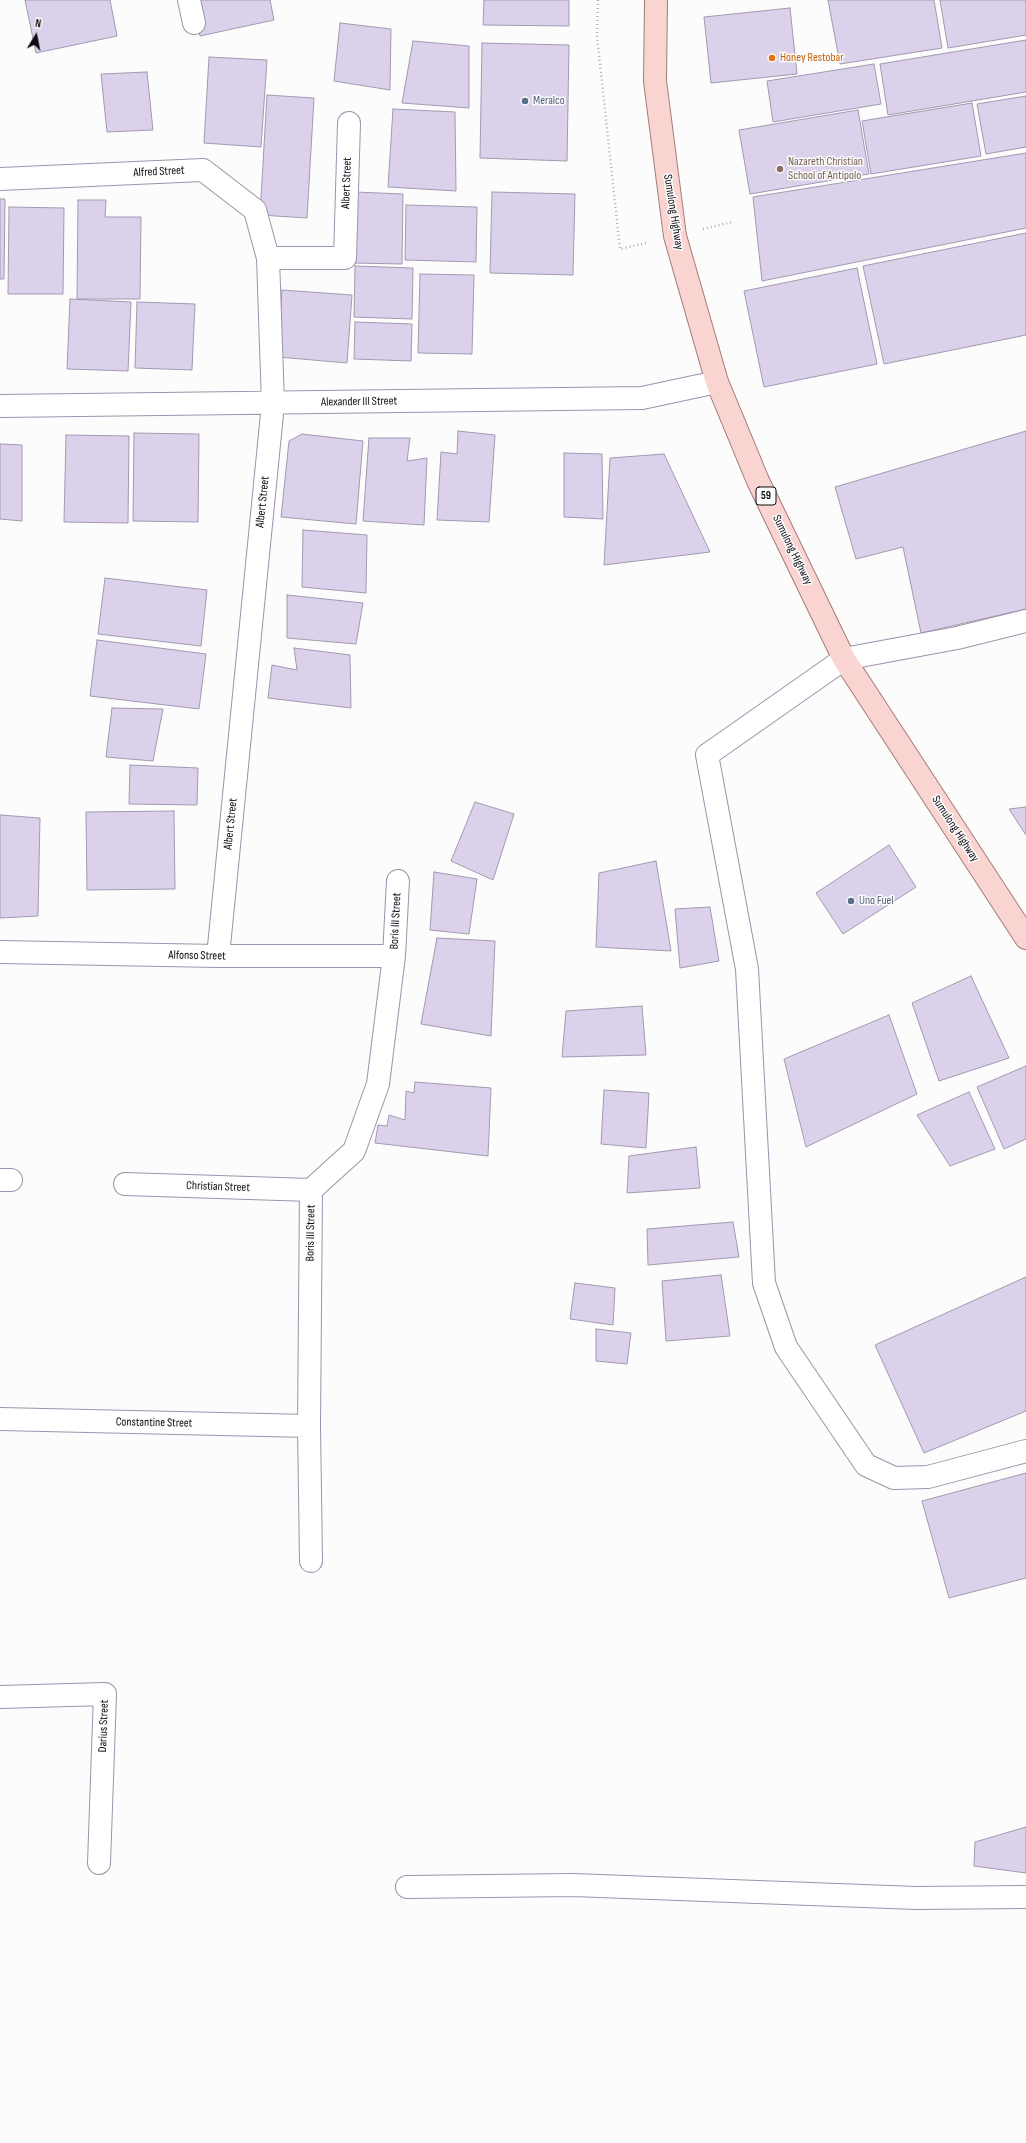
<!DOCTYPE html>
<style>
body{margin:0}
#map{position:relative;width:1026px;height:2143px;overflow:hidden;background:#fcfcfc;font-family:"Sofia Sans Condensed",sans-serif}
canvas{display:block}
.north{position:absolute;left:16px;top:16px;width:40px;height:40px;-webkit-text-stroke:3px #fcfcfc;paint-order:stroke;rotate:10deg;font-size:11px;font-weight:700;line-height:16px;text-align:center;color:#0e0b13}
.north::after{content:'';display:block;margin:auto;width:14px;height:18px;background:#0e0b13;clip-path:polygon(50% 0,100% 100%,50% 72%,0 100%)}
</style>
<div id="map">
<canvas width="1026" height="2143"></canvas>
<div class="north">N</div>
</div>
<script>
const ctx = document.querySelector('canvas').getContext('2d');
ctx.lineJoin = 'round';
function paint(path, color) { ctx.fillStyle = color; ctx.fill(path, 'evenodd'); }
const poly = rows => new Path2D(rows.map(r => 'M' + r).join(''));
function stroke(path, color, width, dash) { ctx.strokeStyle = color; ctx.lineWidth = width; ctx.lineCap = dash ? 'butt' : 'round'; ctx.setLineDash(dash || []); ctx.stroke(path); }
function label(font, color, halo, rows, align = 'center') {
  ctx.font = font + ' "Sofia Sans Condensed",sans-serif'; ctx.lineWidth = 3; ctx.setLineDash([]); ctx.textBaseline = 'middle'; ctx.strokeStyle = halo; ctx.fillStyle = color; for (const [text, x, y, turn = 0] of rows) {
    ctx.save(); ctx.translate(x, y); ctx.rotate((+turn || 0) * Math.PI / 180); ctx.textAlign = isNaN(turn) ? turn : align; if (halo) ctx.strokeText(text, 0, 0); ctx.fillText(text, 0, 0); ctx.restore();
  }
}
const building = poly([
 [25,0,110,0,117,36,36,53,25,0],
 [192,0,270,0,274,20,200,36,192,0],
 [484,0,569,0,569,26,483,25,484,0],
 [828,0,934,0,942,48,840,64,828,0],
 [940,0,1026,0,1026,35,948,48,940,0],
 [790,8,797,74,711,83,704,17,790,8],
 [340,23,391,29,390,90,334,81,340,23],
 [1026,40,1026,92,888,115,880,64,1026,40],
 [413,41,469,46,469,108,402,103,413,41],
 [482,43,569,45,567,161,480,158,482,43],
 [209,57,267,60,261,147,204,143,209,57],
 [874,64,881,104,773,122,767,81,874,64],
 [147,72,153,130,107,132,101,74,147,72],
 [267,95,314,98,307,218,260,215,267,95],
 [1026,96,1026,147,986,154,977,104,1026,96],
 [972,103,981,156,871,174,862,121,972,103],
 [393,109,455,112,456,191,388,187,393,109],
 [858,110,869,174,750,194,739,130,858,110],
 [1026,153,1026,228,762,281,753,197,1026,153],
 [355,192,403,194,402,264,354,263,355,192],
 [492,192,575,194,573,275,490,273,492,192],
 [0,199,5,199,4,279,0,279,0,199],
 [78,200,106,200,105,217,141,217,140,299,77,299,78,200],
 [406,205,477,207,476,262,405,260,406,205],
 [9,207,64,208,63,294,8,294,9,207],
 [1026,233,1026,335,884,364,863,266,1026,233],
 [355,266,413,268,412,319,354,317,355,266],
 [857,268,877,364,764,387,744,291,857,268],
 [420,274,474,275,472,354,418,353,420,274],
 [282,290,352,295,347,363,278,357,282,290],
 [70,299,131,302,128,371,67,369,70,299],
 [137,302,195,304,192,370,135,368,137,302],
 [355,322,412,324,411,361,354,359,355,322],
 [458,431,495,435,489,522,437,520,441,452,457,454,458,431],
 [1026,431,1026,609,921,633,903,547,856,559,835,487,1026,431],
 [134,433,199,434,198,522,133,521,134,433],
 [302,434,363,441,356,524,281,517,289,441,302,434],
 [66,435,129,436,128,523,64,522,66,435],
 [369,438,410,438,407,461,427,458,424,525,363,521,369,438],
 [0,444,22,445,22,521,0,519,0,444],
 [564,453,602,454,603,519,564,517,564,453],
 [664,454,710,552,604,565,610,458,664,454],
 [303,530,367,535,366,593,302,587,303,530],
 [105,578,207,590,201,646,98,634,105,578],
 [287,595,363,603,356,644,287,638,287,595],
 [97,640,206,654,199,709,90,696,97,640],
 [294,648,350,655,351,708,268,698,272,665,297,670,294,648],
 [112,708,163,709,153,761,106,757,112,708],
 [130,765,198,768,197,805,129,804,130,765],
 [475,802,514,814,493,880,451,861,475,802],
 [1026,807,1026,835,1009,809,1026,807],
 [174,811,175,889,87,890,86,812,174,811],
 [0,815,40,818,38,916,0,918,0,815],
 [889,845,916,887,843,934,816,893,889,845],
 [656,861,671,951,596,947,599,873,656,861],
 [434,872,477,879,469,934,430,930,434,872],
 [710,907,719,961,680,968,675,909,710,907],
 [437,938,495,941,491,1036,421,1024,437,938],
 [971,976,1009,1058,939,1081,912,1003,971,976],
 [642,1006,646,1055,562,1057,566,1011,642,1006],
 [889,1015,917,1094,806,1147,784,1059,889,1015],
 [1026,1066,1026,1139,1004,1149,977,1087,1026,1066],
 [415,1082,491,1088,488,1156,375,1143,378,1125,387,1126,389,1115,405,1120,406,1091,414,1093,415,1082],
 [604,1090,649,1093,646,1148,601,1144,604,1090],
 [969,1092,995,1149,950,1166,917,1115,969,1092],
 [696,1147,700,1188,627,1193,629,1156,696,1147],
 [733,1222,739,1257,648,1265,647,1229,733,1222],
 [721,1275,730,1336,666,1341,662,1281,721,1275],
 [1026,1277,1026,1411,924,1453,875,1345,1026,1277],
 [575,1283,615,1288,613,1325,570,1319,575,1283],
 [596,1329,631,1333,627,1364,596,1361,596,1329],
 [1026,1473,1026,1578,949,1598,922,1501,1026,1473],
 [1026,1827,1026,1873,974,1866,975,1842,1026,1827]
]);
paint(building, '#dbd1eb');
stroke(building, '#a299b1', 1);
const street = poly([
 [189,0,194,23],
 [0,179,203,170,255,210,268,258,273,404,218,956],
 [268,258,345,258,349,123],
 [0,406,642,398,717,382],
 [1026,621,957,638,844,659,707,755,747,969,764,1283,786,1347,866,1465,894,1478,928,1477,1026,1451],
 [0,952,218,956,394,956],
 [0,1180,11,1180],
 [125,1184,311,1190],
 [0,1419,309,1426],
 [311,1561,309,1426,311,1190,354,1151,378,1084,394,956,398,881],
 [0,1697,105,1694,99,1863],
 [407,1887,573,1885,916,1898,1026,1897]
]);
const primary = poly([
 [656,0,655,81,675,236,717,382,758,481,844,659,1026,938]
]);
stroke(street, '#9c93ac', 24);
stroke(primary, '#a47b7a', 24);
stroke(poly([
 [598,0,597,36,620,249,646,243],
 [703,229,732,222]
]), '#b2b1b4', 2.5, [1, 3]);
stroke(street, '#fff', 22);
stroke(primary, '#f9d4d0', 22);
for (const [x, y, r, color] of [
 [772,58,4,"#e8710a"],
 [525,101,4,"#5c6f8a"],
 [780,169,4,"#8d6e63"],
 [851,901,4,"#5c6f8a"]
]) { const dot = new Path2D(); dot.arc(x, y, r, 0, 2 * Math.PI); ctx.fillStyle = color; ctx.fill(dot); stroke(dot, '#fcfcfc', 1.5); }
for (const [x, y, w] of [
 [766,496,20]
]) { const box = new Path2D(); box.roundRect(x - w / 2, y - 9, w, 18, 3); ctx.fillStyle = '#fcfcfc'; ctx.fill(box); stroke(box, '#0e0b13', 1); }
label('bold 11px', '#0e0b13', null, [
 ["59",766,496]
]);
label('12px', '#c56008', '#fcfcfc', [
 ["Honey Restobar",780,58]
], 'left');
label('12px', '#4e5e75', '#fcfcfc', [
 ["Meralco",533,101],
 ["Uno Fuel",859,901]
], 'left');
label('12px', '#785e54', '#fcfcfc', [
 ["Nazareth Christian",788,162],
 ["School of Antipolo",788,176]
], 'left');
label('12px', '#0e0b13', '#fcfcfc', [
 ["Alfred Street",159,172,-3],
 ["Albert Street",347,183,-88],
 ["Sumulong Highway",673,212,81],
 ["Alexander III Street",359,402,-1],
 ["Albert Street",263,502,-84],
 ["Sumulong Highway",792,550,64],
 ["Albert Street",231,824,-84],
 ["Sumulong Highway",955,829,57],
 ["Boris III Street",396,921,-87],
 ["Alfonso Street",197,956,1],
 ["Christian Street",218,1187,2],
 ["Boris III Street",311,1233,-89],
 ["Constantine Street",154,1423,1],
 ["Darius Street",104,1726,-88]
]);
</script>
